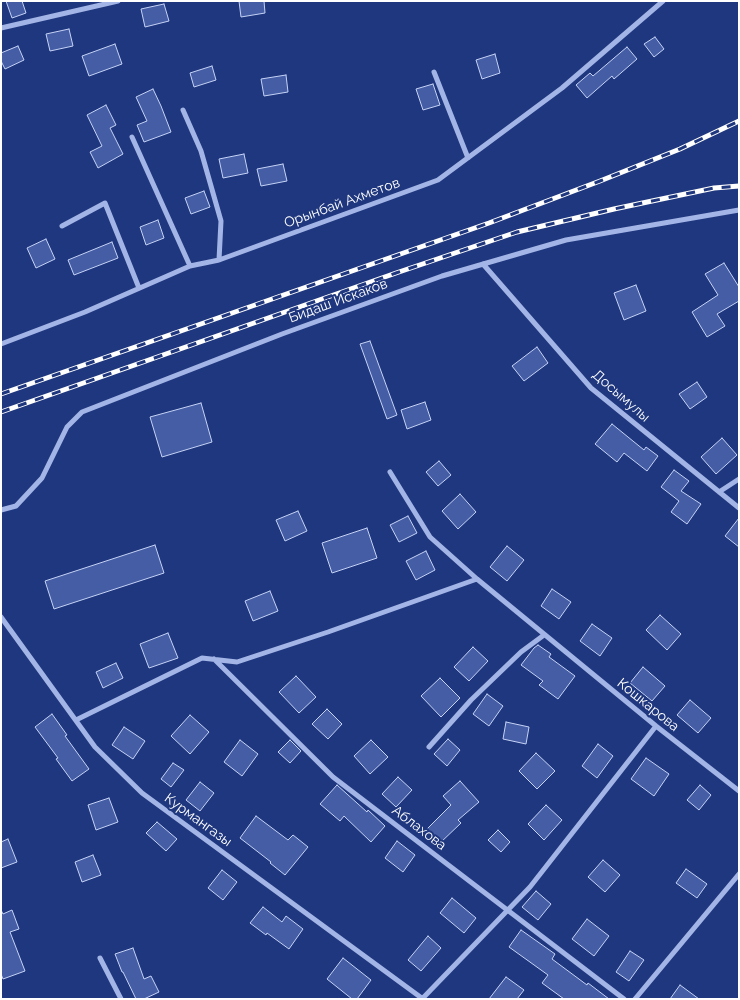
<!DOCTYPE html>
<meta charset="utf-8">
<style>
body{margin:0}
#map{position:relative;width:740px;height:1000px;overflow:hidden;background:#1f377e;font-family:Raleway,sans-serif}
canvas{display:block}
.frame{position:absolute;inset:0;border:2px solid #fff;pointer-events:none}
</style>
<div id="map">
<canvas width="740" height="1000"></canvas>
<div class="frame"></div>
</div>
<script>
const ctx = document.querySelector('canvas').getContext('2d');
ctx.lineJoin = 'round';
function paint(path, color) { ctx.fillStyle = color; ctx.fill(path, 'evenodd'); }
const poly = rows => new Path2D(rows.map(r => 'M' + r).join(''));
function stroke(path, color, width, dash) { ctx.strokeStyle = color; ctx.lineWidth = width; ctx.lineCap = dash ? 'butt' : 'round'; ctx.setLineDash(dash || []); ctx.stroke(path); }
function label(font, color, halo, rows, align = 'center') {
  ctx.font = font + ' Raleway,sans-serif'; ctx.lineWidth = 4; ctx.setLineDash([]); ctx.textBaseline = 'middle'; ctx.strokeStyle = halo; ctx.fillStyle = color; for (const [text, x, y, turn = 0] of rows) {
    ctx.save(); ctx.translate(x, y); ctx.rotate((+turn || 0) * Math.PI / 180); ctx.textAlign = isNaN(turn) ? turn : align; if (halo) ctx.strokeText(text, 0, 0); ctx.fillText(text, 0, 0); ctx.restore();
  }
}
const building = poly([
 [6,1,22,1,26,13,12,18,6,1],
 [239,1,264,1,265,13,241,17,239,1],
 [164,4,169,21,145,27,141,9,164,4],
 [69,29,73,46,50,51,46,34,69,29],
 [655,37,664,49,654,57,644,44,655,37],
 [115,44,122,64,89,76,82,56,115,44],
 [18,46,24,60,5,69,1,61,1,53,18,46],
 [627,47,637,59,614,79,612,76,587,98,576,85,590,73,593,76,627,47],
 [495,54,500,73,482,79,476,60,495,54],
 [212,66,216,80,194,87,190,73,212,66],
 [286,75,288,92,264,96,261,79,286,75],
 [433,84,440,105,423,110,416,89,433,84],
 [153,89,161,106,171,132,144,142,137,125,147,121,136,97,153,89],
 [106,105,116,125,110,128,123,154,98,168,90,152,102,146,87,115,106,105],
 [244,154,248,173,223,178,219,159,244,154],
 [283,164,287,181,261,186,257,169,283,164],
 [204,191,210,207,191,214,185,198,204,191],
 [158,220,164,238,146,245,140,227,158,220],
 [46,239,55,259,36,268,27,248,46,239],
 [112,242,118,258,74,275,68,260,112,242],
 [724,263,739,287,739,301,717,314,725,326,707,337,692,312,718,295,705,274,724,263],
 [636,285,646,311,624,320,614,293,636,285],
 [370,341,397,415,387,419,360,344,370,341],
 [537,347,548,363,524,381,512,366,537,347],
 [697,382,707,397,690,409,679,394,697,382],
 [425,402,431,420,407,429,401,410,425,402],
 [201,403,212,442,162,457,150,417,201,403],
 [612,424,644,450,646,447,658,456,647,471,624,453,617,462,595,444,612,424],
 [722,438,737,455,716,474,701,457,722,438],
 [439,461,451,475,438,486,426,472,439,461],
 [674,470,689,481,681,491,701,504,687,524,671,512,679,501,661,487,674,470],
 [460,494,476,512,458,529,442,511,460,494],
 [298,511,307,531,285,541,276,520,298,511],
 [408,516,417,533,399,542,390,525,408,516],
 [739,518,739,547,725,536,739,518],
 [367,528,377,558,332,573,322,543,367,528],
 [155,545,164,573,54,609,45,581,155,545],
 [507,546,524,560,507,581,490,567,507,546],
 [426,551,435,570,416,580,406,561,426,551],
 [552,589,571,602,559,619,541,606,552,589],
 [270,591,278,611,253,621,245,601,270,591],
 [660,615,681,634,667,650,646,630,660,615],
 [592,624,612,638,600,656,580,641,592,624],
 [168,633,178,658,149,668,140,644,168,633],
 [538,645,551,654,549,657,575,676,558,699,539,685,543,681,521,665,534,648,538,645],
 [473,647,488,661,469,681,454,667,473,647],
 [116,663,123,678,103,688,96,672,116,663],
 [643,667,665,686,652,701,630,683,643,667],
 [296,676,316,697,299,713,279,692,296,676],
 [440,678,460,698,441,717,421,696,440,678],
 [487,694,503,706,489,726,473,714,487,694],
 [690,700,711,718,698,733,677,715,690,700],
 [327,709,342,724,328,739,312,724,327,709],
 [52,714,67,735,65,736,89,769,72,781,56,759,58,758,35,727,52,714],
 [190,715,209,732,190,754,171,736,190,715],
 [506,722,529,727,526,744,503,739,506,722],
 [124,727,145,741,133,759,112,745,124,727],
 [448,739,460,750,447,766,434,754,448,739],
 [240,740,258,754,242,776,224,762,240,740],
 [290,740,301,751,290,763,278,752,290,740],
 [371,740,388,757,370,774,354,756,371,740],
 [598,744,613,756,597,778,582,766,598,744],
 [536,753,555,771,537,789,519,771,536,753],
 [646,758,669,774,654,796,631,779,646,758],
 [173,763,184,770,171,787,161,779,173,763],
 [398,777,412,790,396,807,382,794,398,777],
 [460,781,479,802,458,820,461,823,439,844,426,830,451,805,443,796,460,781],
 [200,782,214,793,200,811,186,800,200,782],
 [337,785,367,812,368,810,385,826,371,842,344,816,340,821,320,804,337,785],
 [700,785,711,795,699,810,687,800,700,785],
 [109,798,118,822,96,830,88,805,109,798],
 [546,805,562,820,544,840,528,824,546,805],
 [256,816,288,840,293,835,308,847,285,875,270,863,271,862,240,838,256,816],
 [157,822,177,839,166,851,146,833,157,822],
 [498,830,510,842,501,852,488,840,498,830],
 [8,839,17,862,1,868,1,842,8,839],
 [397,841,415,855,403,872,385,858,397,841],
 [93,855,101,875,82,882,75,862,93,855],
 [603,860,620,875,605,892,588,877,603,860],
 [686,869,707,884,697,898,676,883,686,869],
 [222,870,237,882,223,900,208,888,222,870],
 [536,891,551,904,538,920,522,907,536,891],
 [452,898,476,918,464,933,440,913,452,898],
 [263,907,282,922,286,916,303,929,289,949,267,933,266,935,250,923,263,907],
 [1,910,3,914,12,910,19,929,10,932,25,971,3,979,1,974,1,910],
 [587,919,609,936,594,956,572,939,587,919],
 [521,930,555,954,552,959,587,985,588,983,609,999,564,999,542,983,548,975,509,947,521,930],
 [428,936,441,948,421,971,408,960,428,936],
 [133,948,144,979,151,976,159,992,144,999,136,999,123,972,122,972,115,954,133,948],
 [630,951,644,960,629,981,616,972,630,951],
 [343,958,371,980,357,999,352,999,327,979,343,958],
 [506,977,524,990,517,999,489,999,506,977],
 [680,985,699,999,670,999,680,985]
]);
paint(building, '#445da5');
stroke(building, '#c6d3f6', 1);
stroke(poly([
 [1,28,118,1],
 [434,72,468,158],
 [183,110,201,151,221,221,219,260],
 [132,137,190,266],
 [62,226,105,203,139,288],
 [483,264,591,388,739,508],
 [1,344,85,312,190,266,219,260,438,180,562,88,663,1],
 [390,472,430,537,477,579,656,726,739,791],
 [719,492,739,479],
 [1,510,16,506,42,478,67,427,82,412,282,334,442,276,566,240,739,210],
 [1,617,95,747,142,793,423,999],
 [214,659,333,777,624,999],
 [76,720,202,658,237,662,328,632,477,579],
 [429,747,471,700,521,652,544,635],
 [100,958,121,999],
 [422,999,530,887,656,726],
 [635,999,739,874]
]), '#a3b5e7', 5);
const rail = poly([
 [1,394,489,223,600,181,680,149,739,121],
 [1,412,396,273,517,232,614,209,714,188,739,186]
]);
stroke(rail, '#fff', 5);
stroke(rail, '#1f377e', 3, [9]);
label('14px', '#fff', '#1f377e', [
 ["Орынбай Ахметов",342,203,-20],
 ["Бидаш Искаков",338,301,-20],
 ["Досымулы",621,396,41],
 ["Кошкарова",648,705,39],
 ["Курмангазы",198,820,36],
 ["Аблахова",419,828,37]
]);
</script>
